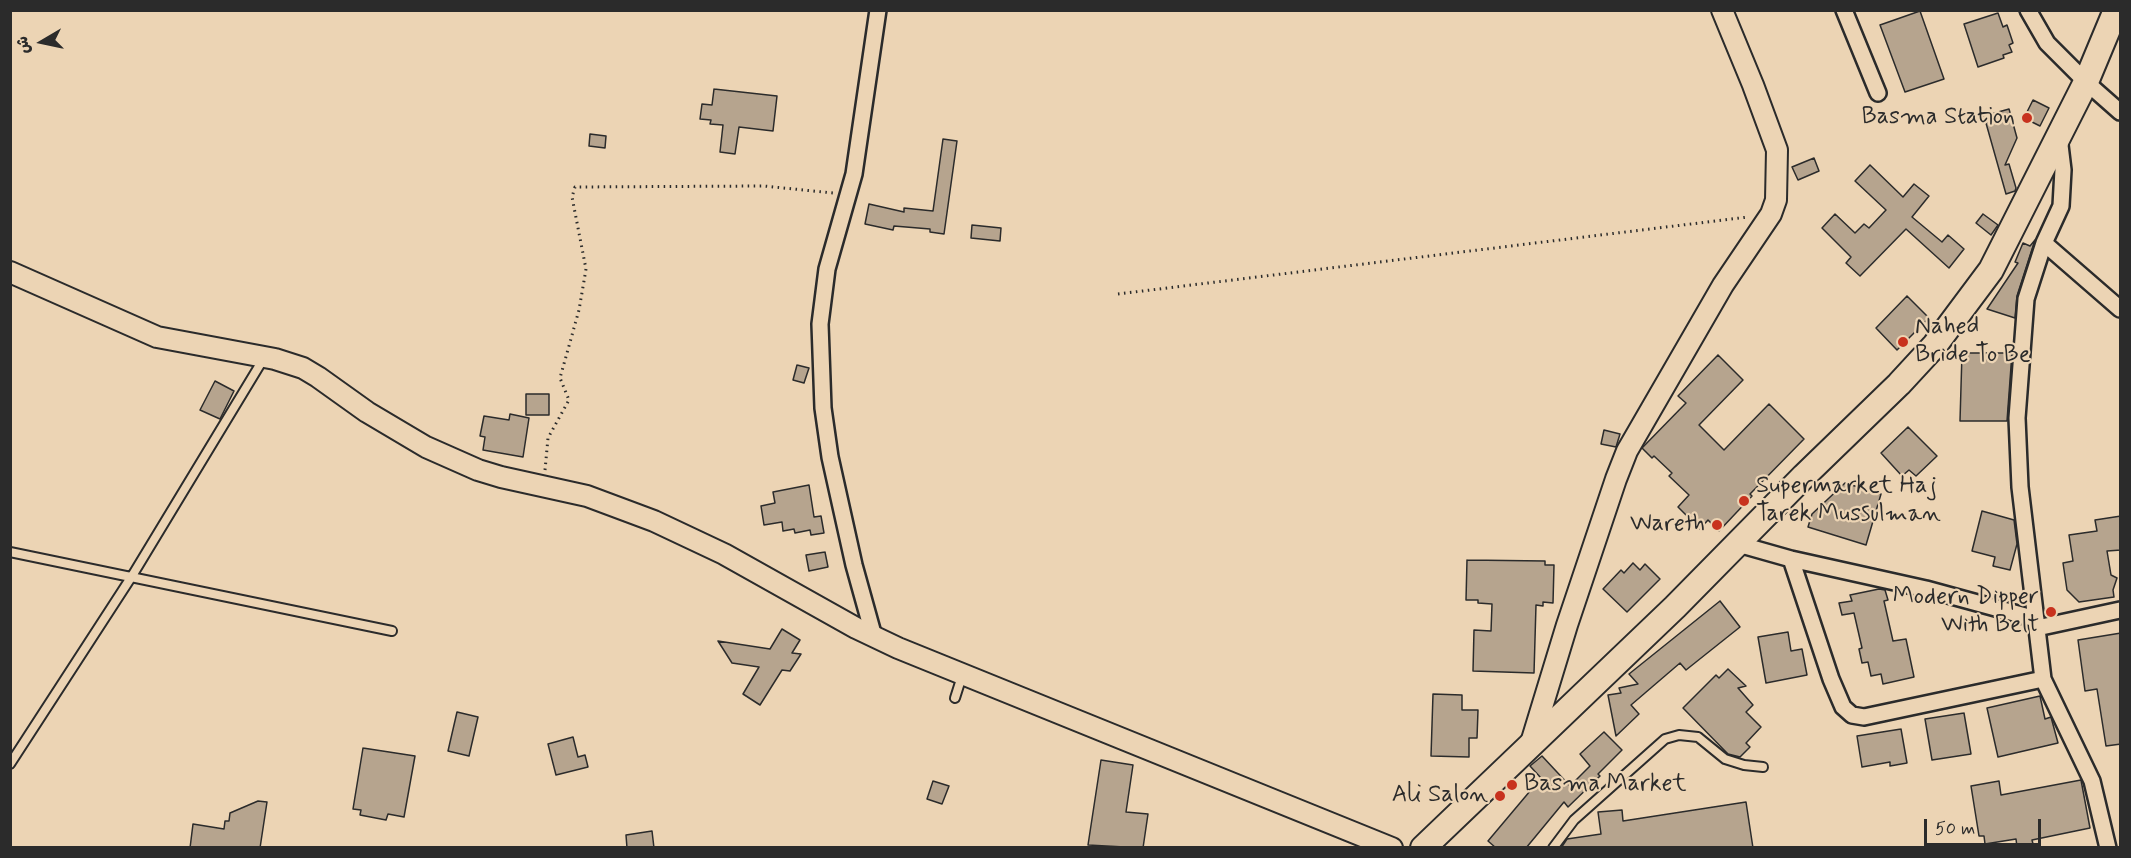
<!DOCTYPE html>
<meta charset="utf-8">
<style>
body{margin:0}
#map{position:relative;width:2131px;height:858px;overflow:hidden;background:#ecd4b4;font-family:Mynerve,"Playpen Sans Arabic",sans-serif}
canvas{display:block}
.frame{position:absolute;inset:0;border:12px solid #2b2b2b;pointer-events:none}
.north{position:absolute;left:12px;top:12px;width:60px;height:60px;-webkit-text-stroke:4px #ecd4b4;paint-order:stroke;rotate:261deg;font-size:16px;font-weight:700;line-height:24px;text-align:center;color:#2b2b2b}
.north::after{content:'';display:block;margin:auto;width:21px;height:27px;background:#2b2b2b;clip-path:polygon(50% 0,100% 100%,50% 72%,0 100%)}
.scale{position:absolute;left:1924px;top:819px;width:117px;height:27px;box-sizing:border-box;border:3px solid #2b2b2b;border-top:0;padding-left:8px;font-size:18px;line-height:21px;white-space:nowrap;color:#2b2b2b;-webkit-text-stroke:4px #ecd4b4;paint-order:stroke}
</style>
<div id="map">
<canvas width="2131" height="858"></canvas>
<div class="frame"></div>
<div class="north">ش</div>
<div class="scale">50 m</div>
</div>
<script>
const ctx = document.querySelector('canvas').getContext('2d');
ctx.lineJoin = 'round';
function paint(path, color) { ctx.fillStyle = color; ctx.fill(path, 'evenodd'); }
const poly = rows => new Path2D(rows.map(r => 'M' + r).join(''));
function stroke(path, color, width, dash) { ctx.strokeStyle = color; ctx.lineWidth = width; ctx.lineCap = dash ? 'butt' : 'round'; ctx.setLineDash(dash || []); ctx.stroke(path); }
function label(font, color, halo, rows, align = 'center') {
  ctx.font = font + ' Mynerve,sans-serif'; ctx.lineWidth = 4.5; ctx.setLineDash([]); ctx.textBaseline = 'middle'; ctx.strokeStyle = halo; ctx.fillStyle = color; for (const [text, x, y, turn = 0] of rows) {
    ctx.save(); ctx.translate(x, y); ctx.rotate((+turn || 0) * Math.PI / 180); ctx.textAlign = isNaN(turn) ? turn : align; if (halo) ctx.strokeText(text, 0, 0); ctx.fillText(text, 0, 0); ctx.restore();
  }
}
const building = poly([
 [1920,11,1944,79,1905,92,1880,25,1920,11],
 [1998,13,2003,27,2007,25,2013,43,2009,45,2012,52,2003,55,2004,58,1978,67,1964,24,1998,13],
 [714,89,777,96,773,131,739,127,735,154,720,152,723,125,710,124,711,120,700,119,702,104,712,105,714,89],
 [2033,100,2049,108,2040,126,2024,118,2033,100],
 [2009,109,2017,138,2005,165,2009,164,2016,188,2015,191,2006,194,1984,116,2009,109],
 [590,134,606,136,605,148,589,146,590,134],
 [943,139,957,141,944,234,930,232,930,229,894,226,893,230,865,224,869,204,904,212,904,208,933,211,943,139],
 [1814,158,1819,171,1798,180,1792,167,1814,158],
 [1870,165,1903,197,1914,184,1929,196,1912,217,1942,242,1948,235,1964,249,1949,268,1906,229,1860,276,1846,263,1851,257,1822,228,1835,214,1855,233,1864,224,1869,228,1886,210,1855,181,1870,165],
 [1983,214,1998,225,1991,235,1976,223,1983,214],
 [972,225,1001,228,1000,241,971,238,972,225],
 [2035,240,2017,296,2015,318,1987,309,2018,263,2015,262,2023,243,2030,246,2035,240],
 [1907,296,1929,318,1897,350,1876,328,1907,296],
 [1962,353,2012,353,2007,421,1960,421,1962,353],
 [1718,355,1743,380,1699,425,1724,450,1769,404,1804,439,1750,494,1752,496,1719,531,1708,520,1700,529,1678,507,1689,495,1669,476,1672,473,1654,456,1652,458,1642,448,1686,403,1678,396,1718,355],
 [797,365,809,368,804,383,793,380,797,365],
 [215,381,234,391,220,419,200,410,215,381],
 [526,394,549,394,549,415,526,415,526,394],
 [510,414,529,418,523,457,483,450,485,437,480,436,484,416,509,420,510,414],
 [1908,427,1937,456,1916,476,1909,470,1902,476,1881,453,1908,427],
 [1604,430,1620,434,1616,447,1601,444,1604,430],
 [1845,483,1881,494,1866,545,1808,527,1812,514,1845,483],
 [809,485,814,517,821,516,824,533,811,535,810,530,795,533,794,529,783,531,782,522,764,525,761,506,775,503,773,492,809,485],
 [1982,511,2014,520,2017,544,2010,570,1993,566,1995,557,1972,551,1982,511],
 [2121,516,2121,550,2107,551,2111,575,2117,578,2113,590,2114,597,2079,602,2067,590,2063,563,2073,561,2069,535,2097,531,2095,520,2121,516],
 [825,552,828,567,809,571,806,555,825,552],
 [1467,560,1545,561,1545,565,1554,565,1553,603,1543,602,1543,606,1536,605,1534,673,1473,671,1474,630,1491,631,1492,604,1478,603,1478,600,1466,600,1467,560],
 [1633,563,1640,570,1645,564,1660,579,1627,612,1603,589,1621,570,1624,573,1633,563],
 [1879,589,1885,590,1888,600,1884,601,1893,641,1906,639,1914,677,1883,684,1881,674,1871,676,1868,662,1862,663,1859,649,1862,648,1854,613,1842,615,1839,603,1852,601,1850,595,1879,589],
 [1720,601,1740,627,1686,670,1680,663,1631,705,1639,714,1616,736,1608,695,1621,693,1619,688,1638,684,1629,674,1720,601],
 [782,629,800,640,792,653,801,654,790,671,782,670,760,705,743,694,759,667,732,663,718,641,770,649,782,629],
 [1788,632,1791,651,1802,649,1807,675,1766,683,1758,637,1788,632],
 [2121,633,2121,744,2106,746,2097,689,2085,691,2078,640,2121,633],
 [1728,669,1746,686,1738,688,1753,705,1746,712,1761,727,1746,743,1750,747,1740,757,1728,754,1683,708,1716,675,1719,678,1728,669],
 [1433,694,1462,695,1462,710,1478,710,1477,738,1469,738,1469,757,1431,756,1433,694],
 [2040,696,2045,719,2051,717,2058,743,1998,757,1987,708,2040,696],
 [457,712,478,717,469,756,448,751,457,712],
 [1964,713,1971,754,1932,760,1925,719,1964,713],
 [1901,729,1907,763,1890,766,1890,762,1862,767,1857,736,1901,729],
 [1604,732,1622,750,1598,774,1600,776,1568,807,1564,802,1526,848,1496,848,1488,841,1541,778,1530,766,1542,756,1570,786,1590,766,1580,754,1604,732],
 [573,737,578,757,585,755,588,767,556,775,548,744,573,737],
 [363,748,415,756,404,817,388,814,386,820,360,815,361,810,353,809,363,748],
 [1101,760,1133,765,1126,812,1148,814,1143,848,1088,845,1101,760],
 [2081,780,2090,828,2032,840,2033,844,2017,847,2016,839,1985,844,1984,836,1979,836,1971,786,1999,781,2001,795,2081,780],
 [933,781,949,786,942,804,927,799,933,781],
 [258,801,267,802,260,848,190,848,193,824,224,829,225,821,229,821,230,813,258,801],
 [1746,802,1753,848,1561,848,1567,839,1601,834,1598,812,1622,810,1623,821,1746,802],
 [652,831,654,848,627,848,626,835,652,831]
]);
paint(building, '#b6a48e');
stroke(building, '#2b2b2b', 1.5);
const service = poly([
 [10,552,392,631],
 [955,698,962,676],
 [10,764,132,576,264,358],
 [1553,848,1574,820,1665,739,1679,735,1698,737,1725,759,1744,765,1763,767]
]);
const minor = poly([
 [1844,10,1878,93],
 [2028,10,2047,43,2086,82,2120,112],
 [2059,137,2063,170,2061,206,2044,243,2026,299,2017,418,2020,487,2043,679,2092,781,2108,848],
 [2044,243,2120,309],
 [1738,544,1791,559,1926,589,2036,619],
 [1791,559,1831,679,1843,707,1852,715,1864,717,2043,679],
 [2037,628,2120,610],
 [874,637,854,565,830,457,823,408,820,324,827,269,854,174,878,10]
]);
const tertiary = poly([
 [10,272,157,337,275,359,303,368,318,377,367,412,426,447,478,470,501,477,587,496,654,521,724,554,856,628,898,648,1392,848],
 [1531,743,1567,625,1616,479,1627,451,1723,285,1771,214,1776,200,1777,150,1753,85,1722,10]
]);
const primary = poly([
 [1423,848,1675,607,1804,476,1899,384,1935,345,1991,270,2086,82,2116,10]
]);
stroke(service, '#2b2b2b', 12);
stroke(minor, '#2b2b2b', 20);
stroke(tertiary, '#2b2b2b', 24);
stroke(primary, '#2b2b2b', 28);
stroke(poly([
 [1118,294,1748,217],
 [545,470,548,438,569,400,560,378,579,310,584,281,586,269,572,197,575,187,764,186,833,193]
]), '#2b2b2b', 3, [1.5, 4.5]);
stroke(service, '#ecd4b4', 8);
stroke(minor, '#ecd4b4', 15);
stroke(tertiary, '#ecd4b4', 20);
stroke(primary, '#ecd4b4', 24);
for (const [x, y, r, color] of [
 [2027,118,6,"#c8321e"],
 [1903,342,6,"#c8321e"],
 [1744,501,6,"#c8321e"],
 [1717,525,6,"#c8321e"],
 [2051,612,6,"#c8321e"],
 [1512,785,6,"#c8321e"],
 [1500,796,6,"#c8321e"]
]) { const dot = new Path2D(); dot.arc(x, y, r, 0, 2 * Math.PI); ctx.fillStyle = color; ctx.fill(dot); stroke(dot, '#ecd4b4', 2); }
label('24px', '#2b2b2b', '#ecd4b4', [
 ["Basma Station",2015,118],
 ["Nahed",1915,328,"left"],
 ["Bride To Be",1915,356,"left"],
 ["Supermarket Haj",1756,487,"left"],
 ["Tarek Mussulman",1756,515,"left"],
 ["Wareth",1705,525],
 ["Modern Dipper",2039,598],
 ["With Belt",2039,626],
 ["Basma Market",1524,785,"left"],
 ["Ali Salon",1488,796]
], 'right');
</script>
